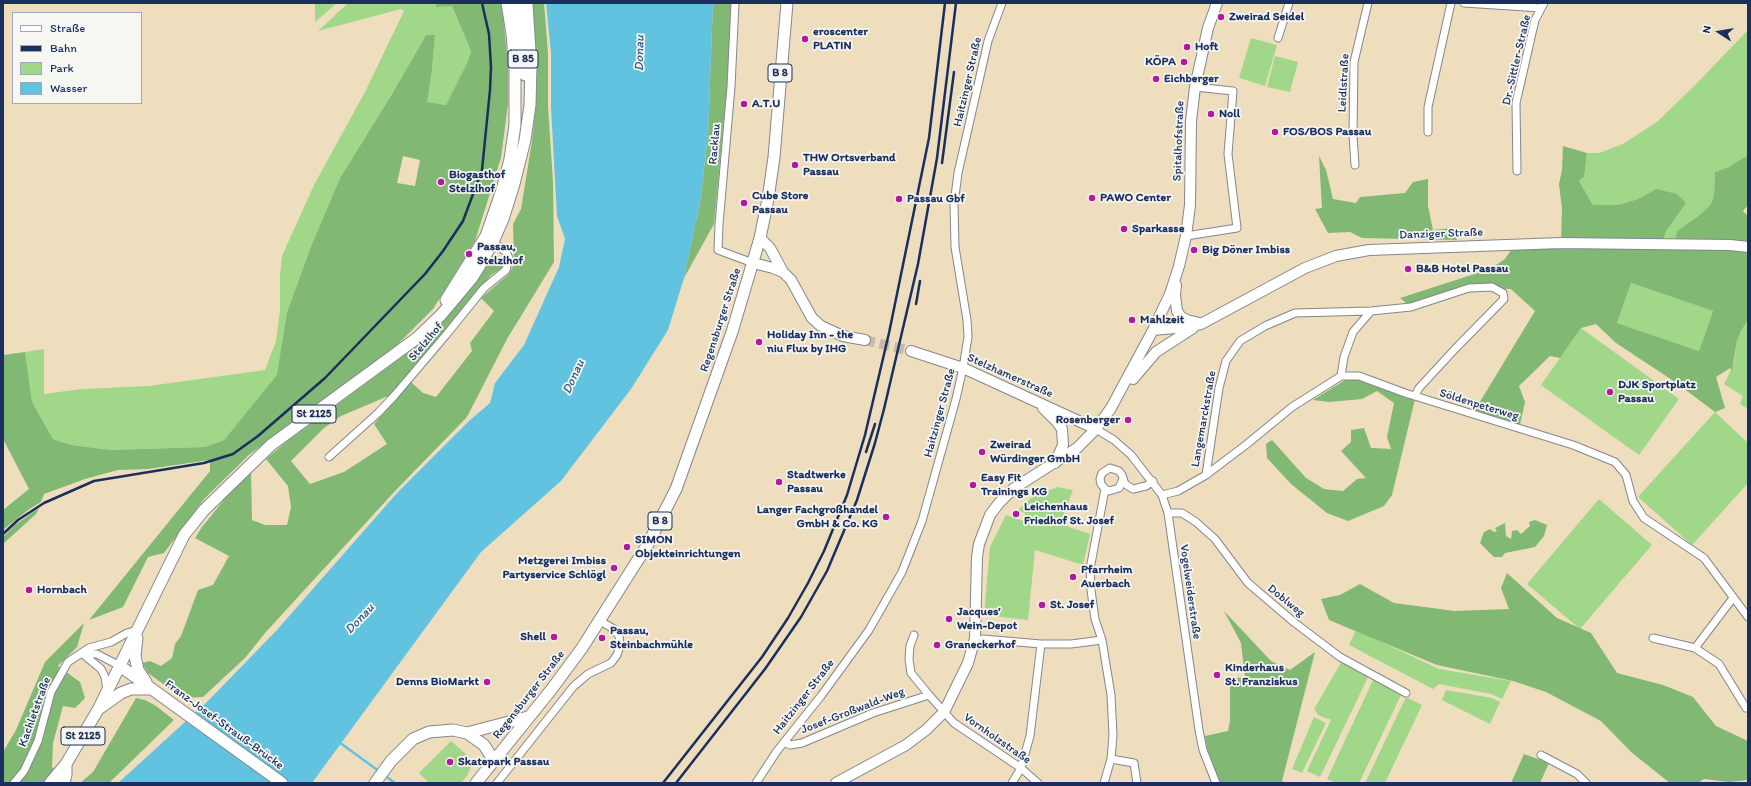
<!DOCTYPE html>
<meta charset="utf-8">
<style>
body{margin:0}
#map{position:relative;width:1751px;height:786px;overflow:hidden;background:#eedebe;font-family:Itim,sans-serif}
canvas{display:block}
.frame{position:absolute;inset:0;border:4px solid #1b2f5e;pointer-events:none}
.legend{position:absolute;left:12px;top:12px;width:130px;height:92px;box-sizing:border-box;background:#f6f6f2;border:1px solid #9ea6b7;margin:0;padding:5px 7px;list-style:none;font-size:12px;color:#1b2f5e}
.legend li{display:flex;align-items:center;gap:8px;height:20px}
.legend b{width:20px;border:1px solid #9ea6b7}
.north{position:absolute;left:1699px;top:12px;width:40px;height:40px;-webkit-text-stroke:3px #f6f6f2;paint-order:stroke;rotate:282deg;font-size:11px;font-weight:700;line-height:16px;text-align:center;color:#1b2f5e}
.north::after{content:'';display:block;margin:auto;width:14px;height:18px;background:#1b2f5e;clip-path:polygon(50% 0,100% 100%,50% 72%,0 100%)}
</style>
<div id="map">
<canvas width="1751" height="786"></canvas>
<div class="frame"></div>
<ul class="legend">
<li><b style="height:5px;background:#fff"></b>Straße</li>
<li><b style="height:5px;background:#1b2f5e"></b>Bahn</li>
<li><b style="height:11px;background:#a1d788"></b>Park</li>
<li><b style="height:11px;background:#62c3e0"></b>Wasser</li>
</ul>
<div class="north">N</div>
</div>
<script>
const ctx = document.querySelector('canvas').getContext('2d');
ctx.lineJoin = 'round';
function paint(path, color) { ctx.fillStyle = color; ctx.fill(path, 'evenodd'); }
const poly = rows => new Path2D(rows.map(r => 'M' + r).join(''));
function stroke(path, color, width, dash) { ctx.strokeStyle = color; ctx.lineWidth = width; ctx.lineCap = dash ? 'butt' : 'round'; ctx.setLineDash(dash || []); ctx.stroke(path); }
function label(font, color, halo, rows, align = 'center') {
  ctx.font = font + ' Itim,sans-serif'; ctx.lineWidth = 3.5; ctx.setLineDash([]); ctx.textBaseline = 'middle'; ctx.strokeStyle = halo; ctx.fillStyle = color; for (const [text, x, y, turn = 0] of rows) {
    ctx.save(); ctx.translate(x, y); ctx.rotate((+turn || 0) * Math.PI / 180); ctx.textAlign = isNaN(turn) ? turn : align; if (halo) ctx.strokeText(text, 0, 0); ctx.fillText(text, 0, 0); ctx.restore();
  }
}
paint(poly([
 [315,3,337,3,315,22],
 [348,3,436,3,436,7,452,6,471,51,467,63,446,105,426,102,432,70,435,35,426,35,392,94,340,178,312,244,287,312,278,375,224,440,205,447,111,450,71,445,53,439,32,402,25,352,44,349,44,394,82,389,149,386,265,370,276,341,280,311,280,275,282,256,314,185,365,92,404,11,401,9,318,31],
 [1748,30,1748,155,1729,167,1715,172,1714,195,1711,204,1701,214,1677,231,1674,244,1663,244,1665,233,1686,203,1656,189,1638,199,1618,205,1593,205,1579,181,1584,177,1587,153,1599,153,1623,144,1658,121,1696,84],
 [1251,38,1277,45,1265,86,1239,78],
 [1275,56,1298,62,1290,92,1267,87],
 [1631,283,1713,311,1699,351,1617,323],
 [1748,320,1748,409,1740,404,1743,396,1724,384,1734,364,1737,341,1741,331],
 [1581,328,1679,399,1639,455,1541,385],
 [1715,412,1748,443,1748,483,1692,545,1638,497],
 [1058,487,1073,490,1060,524,1090,534,1083,565,1035,550,1028,620,984,615,990,547,1006,515,1023,521,1025,513,1018,510,1029,500,1036,495],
 [1599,499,1652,545,1580,629,1527,584],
 [1356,630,1439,669,1511,681,1502,699,1491,694,1439,684,1433,689,1349,645],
 [1342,661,1369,675,1320,777,1307,771,1331,720,1318,715,1314,709],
 [1374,678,1402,693,1359,783,1336,783,1327,779],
 [1446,690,1492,698,1500,702,1490,724,1442,700],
 [1406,697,1422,705,1385,783,1365,783],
 [1314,717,1326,723,1302,773,1292,769],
 [451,741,468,756,471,767,467,776,461,783,429,783,419,773]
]), '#a1d788');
paint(poly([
 [436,3,502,3,508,66,508,104,501,158,475,241,433,309,394,348,250,454,204,499,164,553,148,557,123,607,89,620,210,471,210,460,148,469,118,470,85,479,44,494,41,502,28,510,3,530,3,510,29,489,3,439,3,355,25,352,32,402,53,439,71,445,111,450,205,447,224,440,277,375,287,312,312,244,340,178,392,94,426,35,435,35,432,70,427,102,446,105,467,63,471,51,452,6,436,7],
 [403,156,420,160,415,186,397,183],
 [532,3,544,3,548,53,548,107,553,182,554,262,507,339,467,417,395,491,265,633,245,658,203,697,183,698,148,673,142,663,150,661,161,666,172,658,175,644,181,636,198,590,213,585,229,556,195,538,202,527,235,486,251,472,252,520,265,525,287,525,291,507,288,486,266,459,286,442,421,343,445,318,492,255,501,258,502,268,491,275,485,283,444,334,393,394,341,416,324,428,291,461,310,484,344,472,387,444,374,424,411,382,423,393,436,397,472,351,470,343,494,311,481,298,509,274,513,266,514,258,513,224,521,209,532,141,536,106,537,67],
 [713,3,731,3,727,87,714,224,684,278,701,197,708,135],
 [1563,146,1587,153,1584,177,1579,181,1593,205,1618,205,1638,199,1656,189,1677,194,1686,203,1665,233,1663,244,1674,244,1677,231,1701,214,1711,204,1714,195,1715,172,1729,167,1748,155,1748,205,1743,211,1748,216,1748,320,1741,331,1737,341,1732,371,1730,368,1716,377,1725,408,1715,412,1675,382,1616,343,1596,324,1581,328,1560,358,1550,356,1519,386,1525,402,1519,429,1472,415,1535,311,1511,289,1469,288,1411,307,1400,298,1490,269,1505,259,1515,244,1561,243,1562,209,1559,184,1562,170],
 [1631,283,1713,311,1699,351,1617,323],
 [1319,156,1326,170,1333,199,1356,203,1360,197,1405,193,1413,182,1428,179,1428,206,1433,230,1452,228,1457,240,1362,238,1350,232,1328,233,1315,209,1322,208],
 [1345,380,1361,380,1415,399,1392,495,1384,506,1348,521,1327,513,1291,484,1267,458,1266,444,1272,440,1306,478,1324,489,1343,491,1357,479,1366,478,1341,451,1351,442,1351,430,1364,428,1371,448,1391,449,1387,437,1394,403,1377,391,1362,399,1329,402,1313,400],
 [39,508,36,514,3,544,3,537,15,525],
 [1535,520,1547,525,1544,536,1535,547,1505,553,1502,557,1494,557,1480,543,1484,532,1490,529,1494,532,1497,531,1495,528,1505,523,1506,536,1511,539,1512,531,1517,530,1521,534,1530,526,1529,522],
 [1507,573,1557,618,1591,633,1617,673,1663,685,1693,697,1716,726,1748,741,1748,780,1729,782,1704,779,1698,783,1670,783,1631,752,1601,721,1546,692,1513,681,1437,665,1329,620,1321,599,1340,595,1360,584,1394,603,1455,611,1509,609,1501,588],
 [1224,611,1271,661,1290,670,1315,652,1282,781,1286,783,1219,783,1209,757,1205,736,1228,731,1230,720,1230,679,1245,677,1241,643],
 [84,623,77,647,58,666,80,682,85,698,75,708,63,706,53,743,52,767,68,783,3,783,3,752,16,730,45,662],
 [136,698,145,700,156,706,174,720,109,783,80,783,93,772],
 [1524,754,1549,763,1540,783,1511,783]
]), '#80b874');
paint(poly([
 [546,3,713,3,708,135,701,197,684,278,668,330,631,389,561,481,481,552,312,783,118,783,208,701,276,631,397,493,469,421,490,403,495,383,524,345,559,267,565,239,557,216,551,107,551,53]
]), '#62c3e0');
stroke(poly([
 [339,742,380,772],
 [384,775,395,783]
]), '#62c3e0', 2.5);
stroke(poly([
 [865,340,911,351]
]), '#c4bbab', 10, [10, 5]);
const street = poly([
 [735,3,731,87,719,224,718,250,753,263],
 [1464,3,1541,8],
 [1278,38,1289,3],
 [1428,132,1428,107,1451,3],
 [1355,165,1353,135,1354,62,1368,3],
 [1517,171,1516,103,1535,20,1544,3],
 [1186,236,1237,228,1228,154,1233,91,1195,87],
 [1341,376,1344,357,1353,332,1371,311],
 [1096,429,1114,440,1131,455,1162,495,1168,513,1199,730,1203,750,1216,783],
 [329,457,378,413,395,395,446,335,484,288,506,270,509,258,506,252,490,240],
 [1206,475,1219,388,1226,361,1240,341,1265,326,1295,313,1371,311,1411,307,1469,288,1492,287,1503,293,1504,299,1455,349,1419,388,1415,396],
 [1123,479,1119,488,1109,491,1105,489,1101,484,1100,479,1102,473,1110,468,1119,471,1122,475,1125,484,1133,489,1146,486,1153,481],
 [1162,495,1178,491,1206,475,1247,444,1292,407,1341,376,1359,376,1405,393,1573,445,1615,462,1626,475,1633,501,1644,518,1704,558,1748,617],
 [1168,513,1182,513,1196,522,1215,539,1248,583,1295,623,1340,657,1406,693],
 [1733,598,1695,648,1719,664,1746,708],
 [914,635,910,646,909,659,911,673,929,695,954,723,1021,768,1038,783],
 [1653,638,1695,648],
 [983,639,1041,644,1071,644,1102,640],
 [81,654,97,654,120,666],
 [83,654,101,669,105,677,107,690],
 [784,742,790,745,802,743,873,713,929,695],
 [1541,755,1577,774,1586,783],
 [1111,759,1134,763,1137,783],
 [14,783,24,771,38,741,51,692,68,662,89,648,111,642,127,633,137,630],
 [497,783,573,687,588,674,611,663,617,655,620,646,619,636,614,629,600,621],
 [756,783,777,751,821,696,869,630,902,572,922,521,956,399,963,368,968,337,967,320,955,247,954,204,958,173,988,41,1002,3],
 [1012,783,1021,768,1030,736,1041,644],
 [1104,783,1111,759,1113,735,1111,695,1102,640,1095,619,1091,590,1090,569,1105,489]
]);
const secondary = poly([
 [760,238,770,248,783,272],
 [753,263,773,268,783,272,791,280,812,318,821,326,843,336,865,340],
 [1176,285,1175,295,1177,311,1181,317,1187,320,1199,323],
 [1153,330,1186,327,1201,324,1305,268,1336,256,1369,250,1561,243,1730,245,1748,247],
 [911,351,963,368,1096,429],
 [1133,379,1156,352,1193,328],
 [1043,408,1057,422,1062,429,1063,445,1055,463],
 [836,783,906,745,926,730,944,712,968,663,975,638,977,557,979,544,990,515,999,503,1013,489,1077,448,1096,429,1111,408,1153,330,1170,294,1179,266,1186,236,1190,205,1191,121,1195,87,1208,28,1217,3]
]);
const primary = poly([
 [516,3,525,75],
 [446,300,486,236,502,190,510,159,515,125,515,71,512,34,507,3],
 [137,638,135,656,138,670,146,682],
 [120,666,282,783],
 [100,708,121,693,131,689,151,689],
 [467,733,528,717],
 [50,783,66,764,99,708,184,535,204,510,271,445,417,338,441,315,472,278,480,265,493,242,503,219,514,184,525,140,530,105,531,67,527,3],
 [64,783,66,775,66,764],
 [375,783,391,761,413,739,429,732,453,730,467,733,484,745,494,761],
 [476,783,551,690,582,648,648,544,676,489,732,332,760,238,768,199,774,157,787,3]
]);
stroke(street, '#84868e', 9);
stroke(secondary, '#84868e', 12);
stroke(primary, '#84868e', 13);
stroke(street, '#fff', 7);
stroke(secondary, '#fff', 10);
stroke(primary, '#fff', 11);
stroke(poly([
 [942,163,954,72],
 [916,304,920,281],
 [866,452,875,424],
 [3,534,18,520,44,503,94,481,204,463,233,454,258,436,325,378,425,274,443,251,463,221,482,170,490,90,491,67,489,34,482,3],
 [663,783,762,657,788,618,808,583,824,551,847,495,865,435,889,333,929,138,945,3],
 [676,783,765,669,801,617,827,571,857,500,875,443,884,409,918,264,937,158,956,3]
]), '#1b2f5e', 2.5);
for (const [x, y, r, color] of [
 [1221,17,4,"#b5179e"],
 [805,39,4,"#b5179e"],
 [1187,47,4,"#b5179e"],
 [1184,62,4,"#b5179e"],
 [1156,79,4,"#b5179e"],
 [744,104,4,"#b5179e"],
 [1211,114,4,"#b5179e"],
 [1275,132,4,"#b5179e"],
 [795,165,4,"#b5179e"],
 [441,182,4,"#b5179e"],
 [1092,198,4,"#b5179e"],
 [899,199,4,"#b5179e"],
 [744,203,4,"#b5179e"],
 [1124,229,4,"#b5179e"],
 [1194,250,4,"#b5179e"],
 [469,254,4,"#b5179e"],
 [1408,269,4,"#b5179e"],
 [1132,320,4,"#b5179e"],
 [759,342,4,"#b5179e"],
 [1610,392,4,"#b5179e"],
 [1128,420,4,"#b5179e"],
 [982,452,4,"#b5179e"],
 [779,482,4,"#b5179e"],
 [973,485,4,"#b5179e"],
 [1016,514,4,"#b5179e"],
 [886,517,4,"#b5179e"],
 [627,547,4,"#b5179e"],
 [614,568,4,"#b5179e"],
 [1073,577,4,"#b5179e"],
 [29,590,4,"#b5179e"],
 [1042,605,4,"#b5179e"],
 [949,619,4,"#b5179e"],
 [554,637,4,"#b5179e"],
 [602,638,4,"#b5179e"],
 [937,645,4,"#b5179e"],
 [1217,675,4,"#b5179e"],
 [487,682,4,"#b5179e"],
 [450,762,4,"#b5179e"]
]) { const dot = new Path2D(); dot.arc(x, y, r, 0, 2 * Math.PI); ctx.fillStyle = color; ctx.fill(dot); stroke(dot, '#f6f6f2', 1.5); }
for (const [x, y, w] of [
 [523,59,30],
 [780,73,24],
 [314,414,44],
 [660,521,24],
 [83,736,44]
]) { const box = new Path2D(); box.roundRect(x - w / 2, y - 9, w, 18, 3); ctx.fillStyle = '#f6f6f2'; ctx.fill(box); stroke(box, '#1b2f5e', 1); }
label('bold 11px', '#1b2f5e', null, [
 ["B 85",523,59],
 ["B 8",780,73],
 ["St 2125",314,414],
 ["B 8",660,521],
 ["St 2125",83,736]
]);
label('bold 12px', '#1b2f5e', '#f6f6f2', [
 ["Zweirad Seidel",1229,17],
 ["eroscenter",813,32],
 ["PLATIN",813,46],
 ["Hoft",1195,47],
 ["KÖPA",1176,62,"right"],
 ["Eichberger",1164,79],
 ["A.T.U",752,104],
 ["Noll",1219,114],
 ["FOS/BOS Passau",1283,132],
 ["THW Ortsverband",803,158],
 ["Passau",803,172],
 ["Biogasthof",449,175],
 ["Stelzlhof",449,189],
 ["Cube Store",752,196],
 ["Passau",752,210],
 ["PAWO Center",1100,198],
 ["Passau Gbf",907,199],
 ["Sparkasse",1132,229],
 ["Passau,",477,247],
 ["Stelzlhof",477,261],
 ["Big Döner Imbiss",1202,250],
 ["B&B Hotel Passau",1416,269],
 ["Mahlzeit",1140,320],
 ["Holiday Inn - the",767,335],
 ["niu Flux by IHG",767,349],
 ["DJK Sportplatz",1618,385],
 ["Passau",1618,399],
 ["Rosenberger",1120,420,"right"],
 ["Zweirad",990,445],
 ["Würdinger GmbH",990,459],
 ["Stadtwerke",787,475],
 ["Passau",787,489],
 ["Easy Fit",981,478],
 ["Trainings KG",981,492],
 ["Leichenhaus",1024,507],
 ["Friedhof St. Josef",1024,521],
 ["Langer Fachgroßhandel",878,510,"right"],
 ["GmbH & Co. KG",878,524,"right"],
 ["SIMON",635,540],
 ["Objekteinrichtungen",635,554],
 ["Metzgerei Imbiss",606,561,"right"],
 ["Partyservice Schlögl",606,575,"right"],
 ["Pfarrheim",1081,570],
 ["Auerbach",1081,584],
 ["Hornbach",37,590],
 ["St. Josef",1050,605],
 ["Jacques’",957,612],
 ["Wein-Depot",957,626],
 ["Passau,",610,631],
 ["Steinbachmühle",610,645],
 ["Shell",546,637,"right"],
 ["Graneckerhof",945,645],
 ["Kinderhaus",1225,668],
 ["St. Franziskus",1225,682],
 ["Denns BioMarkt",479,682,"right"],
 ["Skatepark Passau",458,762]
], 'left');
label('12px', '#1b2f5e', '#f6f6f2', [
 ["Dr.-Sittler-Straße",1517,60,-77],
 ["Haitzinger Straße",968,82,-77],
 ["Leidlstraße",1344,83,-87],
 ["Spitalhofstraße",1179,141,-88],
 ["Racklau",715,144,-85],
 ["Danziger Straße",1441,234,-2],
 ["Regensburger Straße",721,320,-72],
 ["Stelzlhof",426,342,-50],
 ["Stelzhamerstraße",1010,376,24],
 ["Söldenpeterweg",1479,405,17],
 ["Haitzinger Straße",940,413,-75],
 ["Langemarckstraße",1204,419,-80],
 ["Vogelweiderstraße",1190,592,82],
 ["Doblweg",1286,601,39],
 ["Regensburger Straße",529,695,-52],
 ["Haitzinger Straße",804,697,-52],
 ["Josef-Großwald-Weg",853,711,-21],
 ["Kachletstraße",35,712,-70],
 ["Franz-Josef-Strauß-Brücke",224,725,36],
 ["Vornholzstraße",997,739,35]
]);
label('italic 13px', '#305b85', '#f6f6f2', [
 ["Donau",640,53,-89],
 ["Donau",574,377,-66],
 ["Donau",360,619,-47]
]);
</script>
